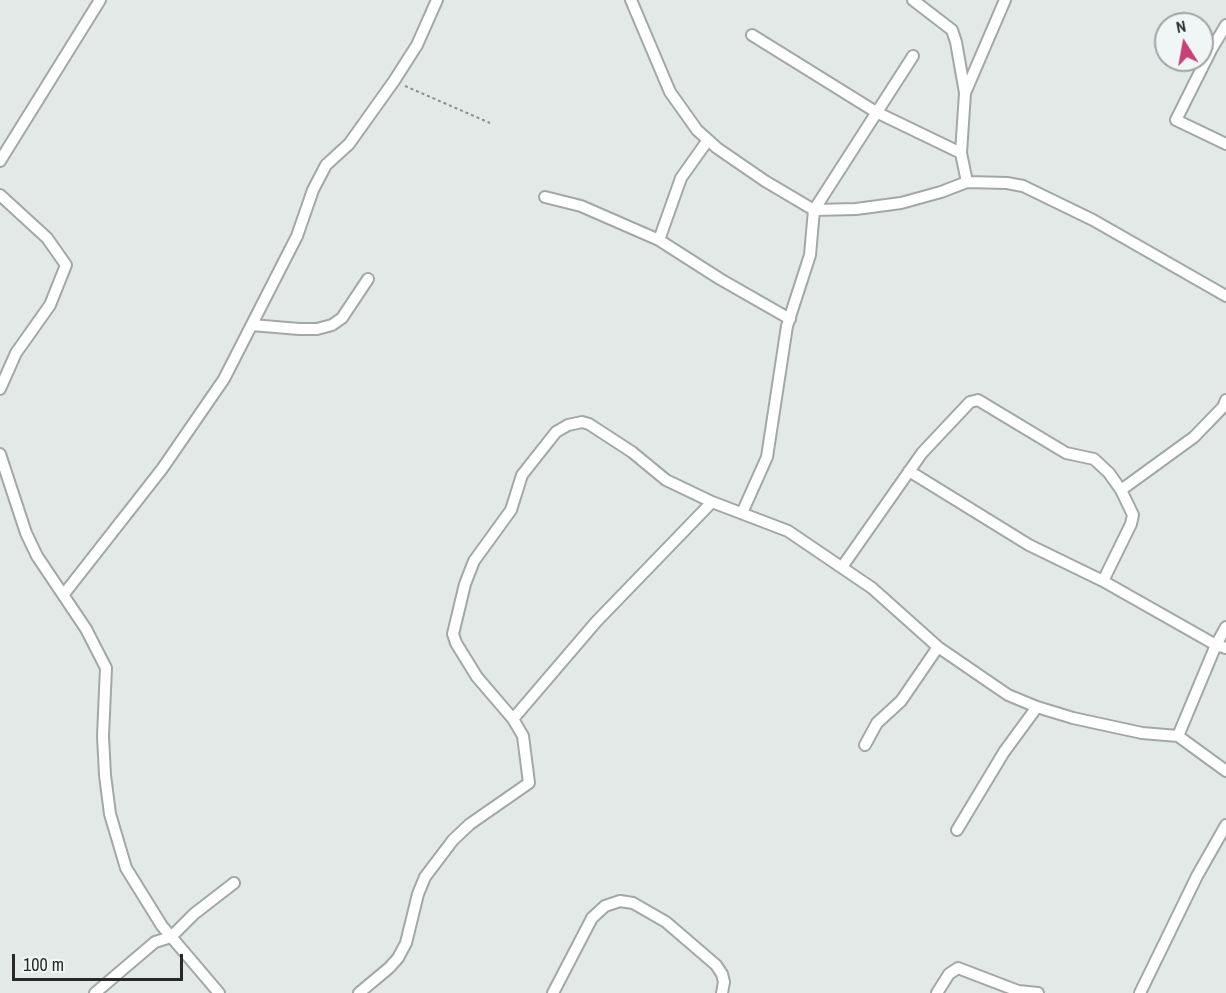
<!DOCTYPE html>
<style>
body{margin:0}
#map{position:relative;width:1226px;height:993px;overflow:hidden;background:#e3e9e7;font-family:"Archivo Narrow",sans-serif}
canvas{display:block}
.north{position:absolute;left:1154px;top:12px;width:60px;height:60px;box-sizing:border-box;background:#f0f6f5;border:2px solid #a0a4a4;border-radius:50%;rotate:349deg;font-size:16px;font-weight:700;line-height:24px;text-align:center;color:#282a2a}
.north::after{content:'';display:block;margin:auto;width:21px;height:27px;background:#c93f78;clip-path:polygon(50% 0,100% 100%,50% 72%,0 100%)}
.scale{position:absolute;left:12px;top:954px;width:171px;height:27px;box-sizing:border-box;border:3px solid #282a2a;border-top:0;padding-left:8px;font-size:18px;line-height:21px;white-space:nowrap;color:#282a2a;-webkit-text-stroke:4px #f0f6f5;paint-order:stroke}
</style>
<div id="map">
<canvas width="1226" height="993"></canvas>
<div class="north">N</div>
<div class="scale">100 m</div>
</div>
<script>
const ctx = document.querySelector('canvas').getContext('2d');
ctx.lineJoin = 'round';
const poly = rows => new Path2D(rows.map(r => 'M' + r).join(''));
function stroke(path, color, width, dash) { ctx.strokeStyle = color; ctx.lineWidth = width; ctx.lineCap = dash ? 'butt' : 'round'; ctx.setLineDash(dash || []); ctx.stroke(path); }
const minor = poly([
 [631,0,670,92,697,130,717,148,765,181,814,210,856,209,901,203,941,192,967,182,1007,183,1023,186,1093,220,1226,296],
 [913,0,952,30,956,42,965,93],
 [1226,25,1211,50,1176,120,1226,144],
 [752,35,876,112,961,153],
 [0,161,100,0],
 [967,182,961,153,965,93,1005,0],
 [0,195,47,238,66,265,50,305,16,353,0,389],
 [545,197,581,206,659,240,720,279,790,319],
 [659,240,681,178,708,140],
 [252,325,299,329,317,329,332,325,342,318,368,279],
 [0,454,26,533,37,556,86,629,106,668,103,736,105,775,110,814,126,868,162,926,219,993],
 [909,471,1029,545,1103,581,1216,645,1226,648],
 [1121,490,1194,437,1223,407,1226,400],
 [742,513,767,457,787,326,810,255,814,210,913,56],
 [842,567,922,453,970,402,978,400,1066,453,1094,459,1109,473,1121,490,1133,515,1131,524,1103,581],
 [64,594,162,469,224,379,297,236,313,190,326,165,349,144,394,81,417,45,437,0],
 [513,719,596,622,712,502],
 [1178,736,1216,645,1226,627],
 [865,745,877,723,901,701,938,647],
 [957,830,1004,752,1037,707],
 [95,993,155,942,171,937,194,914,234,883],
 [359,993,389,968,398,958,406,943,418,894,425,877,453,840,470,824,529,783,523,736,513,719,477,677,456,643,453,634,465,584,474,561,511,510,522,475,556,432,568,425,582,422,589,424,632,452,666,480,712,502,788,531,872,588,938,647,1008,695,1037,707,1073,718,1142,733,1178,736,1226,771],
 [553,993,592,918,605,906,620,901,633,903,666,922,716,965,722,974,724,982,722,993],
 [937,993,949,974,958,968,1018,991,1038,993],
 [1140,993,1197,876,1226,825]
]);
stroke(minor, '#a2a8a6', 14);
stroke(poly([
 [405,86,490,123]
]), '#8a8e8d', 2, [3, 3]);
stroke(minor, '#fff', 10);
</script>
